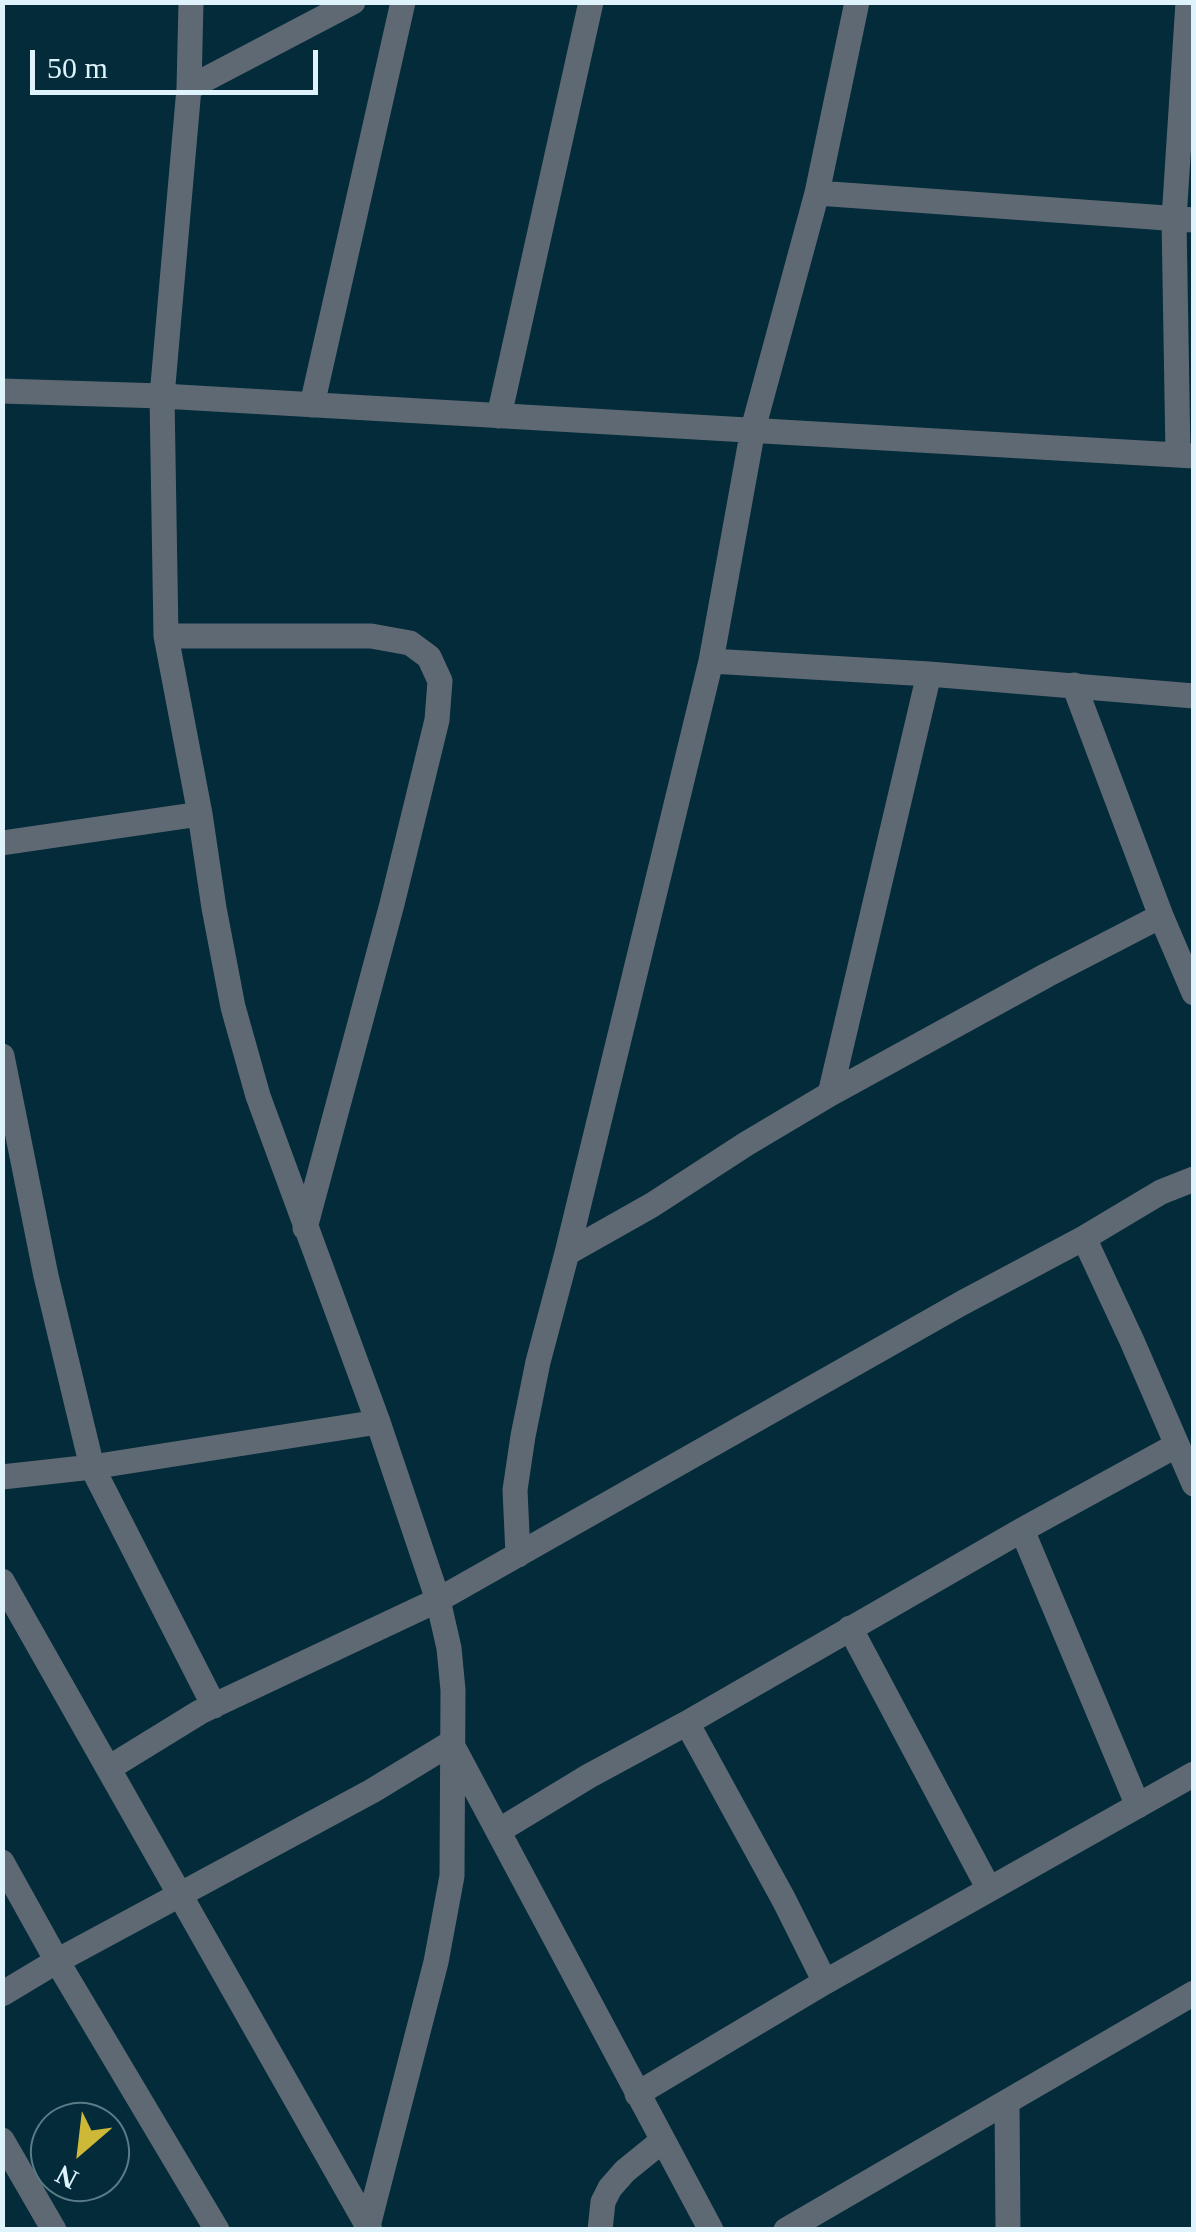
<!DOCTYPE html>
<style>
body{margin:0}
#map{position:relative;width:1196px;height:2232px;overflow:hidden;background:#032b39;font-family:Georgia,serif}
canvas{display:block}
.frame{position:absolute;inset:0;border:5px solid #def3fc;pointer-events:none}
.north{position:absolute;left:30px;top:2102px;width:100px;height:100px;box-sizing:border-box;background:#032b39;border:2px solid #5b7b87;border-radius:50%;rotate:208deg;font-size:28px;font-weight:700;line-height:40px;text-align:center;color:#def3fc}
.north::after{content:'';display:block;margin:auto;width:35px;height:45px;background:#ceb837;clip-path:polygon(50% 0,100% 100%,50% 72%,0 100%)}
.scale{position:absolute;left:30px;top:50px;width:288px;height:45px;box-sizing:border-box;border:5px solid #def3fc;border-top:0;padding-left:12px;font-size:30px;line-height:35px;white-space:nowrap;color:#def3fc;-webkit-text-stroke:8px #032b39;paint-order:stroke}
</style>
<div id="map">
<canvas width="1196" height="2232"></canvas>
<div class="frame"></div>
<div class="north">N</div>
<div class="scale">50 m</div>
</div>
<script>
const ctx = document.querySelector('canvas').getContext('2d');
ctx.lineJoin = 'round';
const poly = rows => new Path2D(rows.map(r => 'M' + r).join(''));
function stroke(path, color, width, dash) { ctx.strokeStyle = color; ctx.lineWidth = width; ctx.lineCap = dash ? 'butt' : 'round'; ctx.setLineDash(dash || []); ctx.stroke(path); }
stroke(poly([
 [191,2,189,88,162,396,166,636,200,814,214,908,233,1007,258,1096,378,1422,438,1600,449,1648,453,1690,452,1876,436,1962,367,2230],
 [189,88,353,2],
 [817,193,1194,220],
 [2,391,162,396,1194,456],
 [312,405,403,2],
 [499,416,591,2],
 [1178,455,1174,219,1188,2],
 [166,636,371,636,410,643,429,657,440,681,437,720,392,904,305,1228],
 [711,661,929,674,1194,696],
 [1074,685,1161,916,1194,993],
 [2,843,200,814],
 [2,1056,46,1276,92,1467,214,1706],
 [830,1094,929,674],
 [1084,1238,1132,1341,1194,1484],
 [567,1253,652,1205,746,1144,830,1094,1047,975,1161,916],
 [2,1477,92,1467,378,1422],
 [1022,1530,1138,1806],
 [518,1555,515,1490,523,1436,538,1362,567,1253,711,661,753,429,817,193,857,2],
 [2,1581,370,2230],
 [850,1628,989,1889],
 [687,1723,784,1900,825,1982],
 [109,1768,200,1712,438,1600,962,1303,1084,1238,1161,1192,1194,1179],
 [500,1830,589,1776,687,1723,1022,1530,1177,1445],
 [2,1862,57,1961,217,2230],
 [2,1994,57,1961,372,1791,451,1743,711,2230],
 [637,2094,825,1982,1194,1774],
 [1007,2102,1008,2230],
 [2,2140,54,2230],
 [600,2230,603,2202,610,2188,625,2171,662,2141],
 [786,2230,1194,1993]
]), '#5f6974', 25);
</script>
